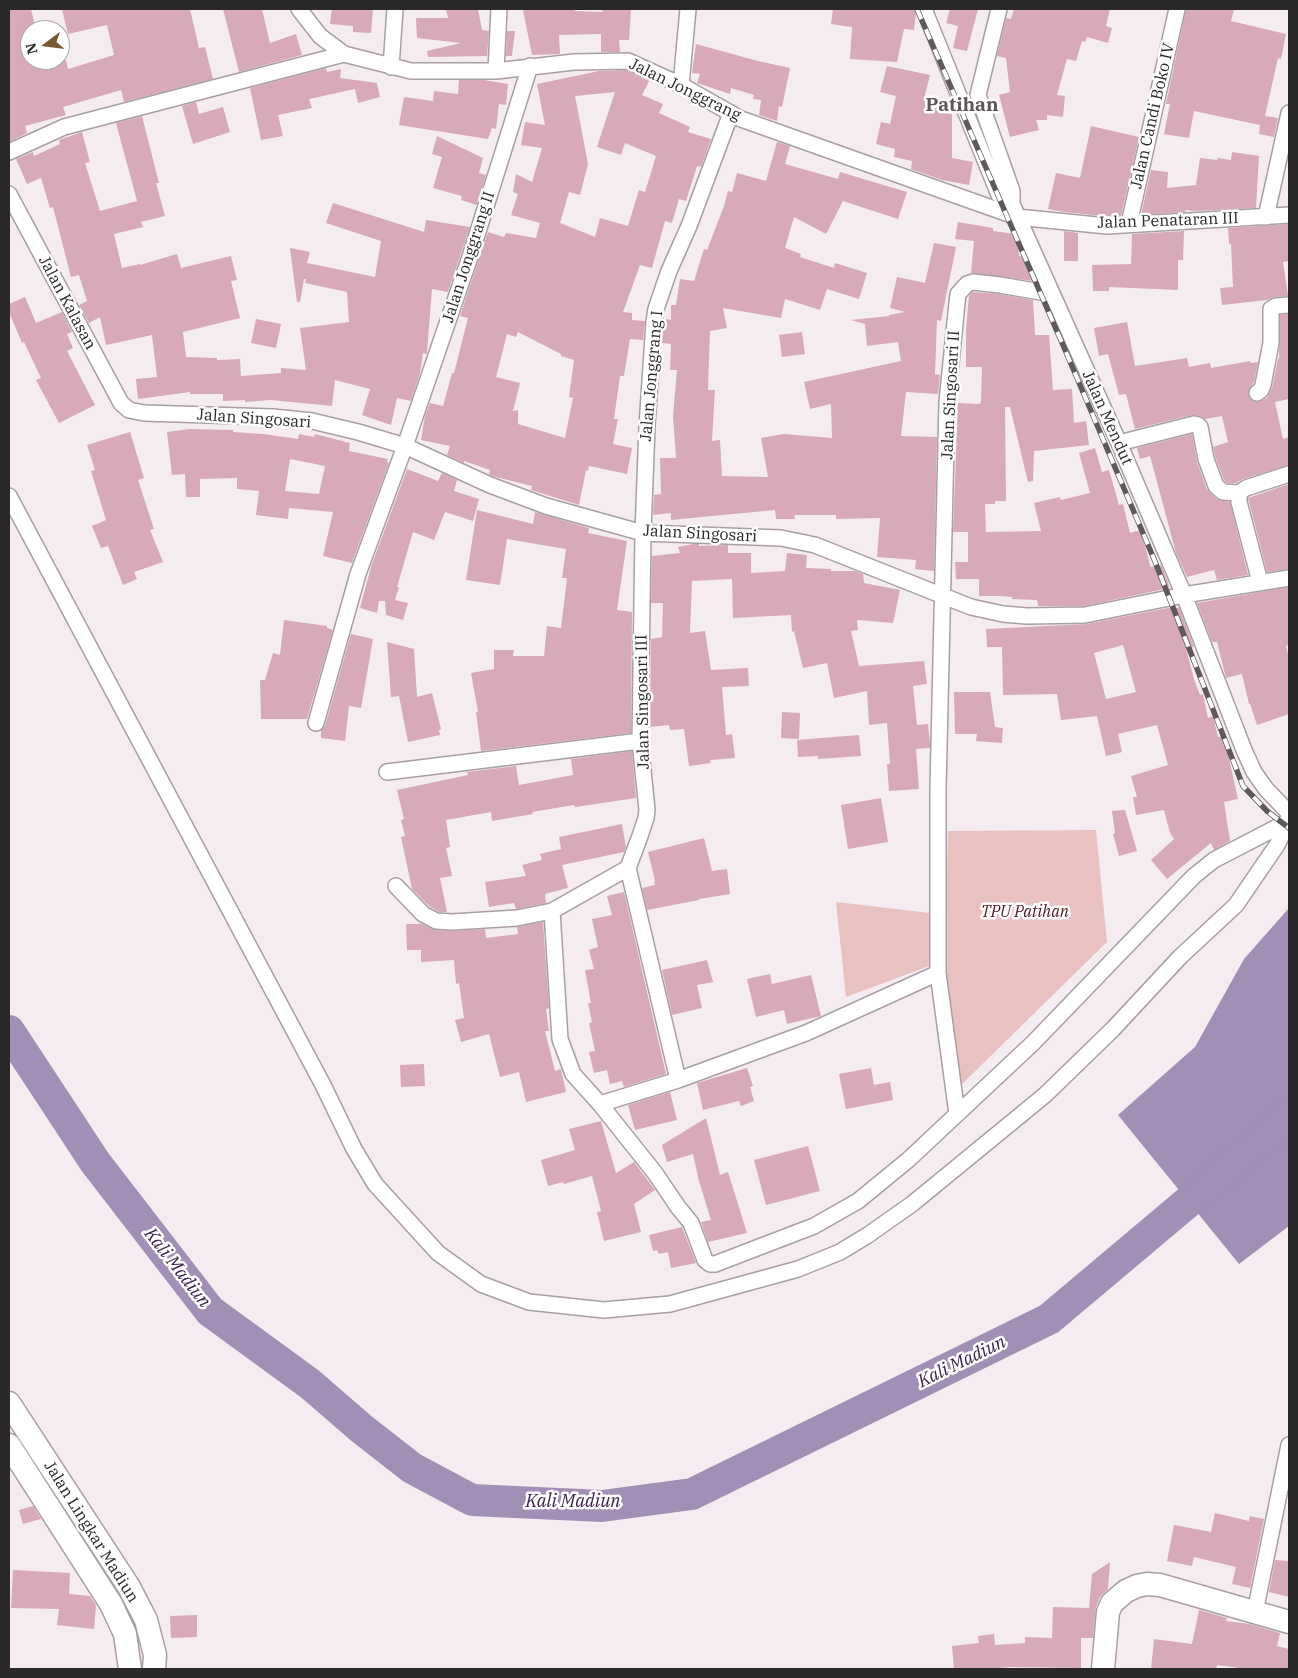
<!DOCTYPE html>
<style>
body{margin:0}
#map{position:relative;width:1298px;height:1678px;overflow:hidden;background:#f5ecf1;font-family:"IBM Plex Serif",serif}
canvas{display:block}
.frame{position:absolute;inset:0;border:10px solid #2b282a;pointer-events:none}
.north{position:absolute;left:20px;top:20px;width:50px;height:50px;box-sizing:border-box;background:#fff;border:1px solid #aaa9aa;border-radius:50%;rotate:255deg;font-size:14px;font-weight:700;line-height:20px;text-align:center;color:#2b282a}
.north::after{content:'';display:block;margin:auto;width:18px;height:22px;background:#795a2f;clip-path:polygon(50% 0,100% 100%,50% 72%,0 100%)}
</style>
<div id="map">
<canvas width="1298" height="1678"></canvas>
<div class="frame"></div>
<div class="north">N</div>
</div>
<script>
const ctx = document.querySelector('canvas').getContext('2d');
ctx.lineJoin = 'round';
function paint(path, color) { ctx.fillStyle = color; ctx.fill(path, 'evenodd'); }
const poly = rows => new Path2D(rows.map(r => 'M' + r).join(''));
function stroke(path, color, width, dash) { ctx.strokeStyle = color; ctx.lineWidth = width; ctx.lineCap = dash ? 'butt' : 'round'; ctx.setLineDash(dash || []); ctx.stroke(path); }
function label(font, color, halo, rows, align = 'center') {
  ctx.font = font + ' "IBM Plex Serif",serif'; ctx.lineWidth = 5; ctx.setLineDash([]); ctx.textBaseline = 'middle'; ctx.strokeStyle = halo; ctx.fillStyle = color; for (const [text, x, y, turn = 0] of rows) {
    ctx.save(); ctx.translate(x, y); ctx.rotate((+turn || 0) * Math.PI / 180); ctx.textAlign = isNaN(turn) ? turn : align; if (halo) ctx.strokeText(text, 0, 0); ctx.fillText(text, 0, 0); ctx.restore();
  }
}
paint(poly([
 [1096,830,1107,942,958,1088,944,1004,948,831],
 [836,902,930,913,929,966,846,997]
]), '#e9c1c0');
paint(poly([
 [1289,908,1289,1226,1239,1264,1118,1115,1195,1047,1244,959]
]), '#a18fb5');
stroke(poly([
 [9,1031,95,1162,210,1311,310,1384,362,1429,412,1468,472,1500,602,1506,692,1494,1049,1319,1289,1117]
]), '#a18fb5', 32);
paint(poly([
 [9,9,31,9,36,30,30,30,30,60,66,60,68,69,114,55,107,25,68,34,62,9,190,9,199,48,205,47,213,79,124,102,121,90,63,107,66,115,25,126,27,133,9,142],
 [223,9,262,9,270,43,296,34,302,55,239,72],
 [332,9,373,9,371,33,353,32,353,26,330,24],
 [446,9,478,9,482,30,489,31,487,56,428,57,427,51,461,43,417,38,416,18,448,18],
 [575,9,575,11,602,12,603,9,631,9,629,40,619,40,620,52,601,52,601,34,559,35,560,54,532,55,523,10],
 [833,9,915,9,916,14,914,30,904,29,897,62,850,59,852,27,831,24],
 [950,9,978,9,967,51,953,48,958,26,946,23],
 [1014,9,1110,9,1106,26,1112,28,1108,43,1087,37,1085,42,1082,41,1076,61,1067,59,1057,95,1065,96,1063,117,1047,115,1047,120,1036,120,1039,130,1010,137,999,95,1010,92,1006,58,997,56,1006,18,1011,19],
 [1186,9,1234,9,1231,21,1286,34,1281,59,1278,58,1265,116,1278,118,1274,137,1259,134,1260,125,1194,111,1189,138,1164,134,1170,104,1166,104],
 [507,31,515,31,512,56,506,56],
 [696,44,758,61,790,68,782,107,779,106,777,121,759,115,761,100,753,99,754,95,731,88,730,94,697,83,700,74,692,73],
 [887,66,930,75,924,99,949,100,949,114,952,114,952,158,973,162,969,185,942,180,911,169,912,161,894,157,895,149,876,144,881,122,890,124,896,96,880,92],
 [326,68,327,72,341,69,340,78,377,83,380,97,358,103,355,89,309,99,312,108,278,115,283,136,261,140,250,88],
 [626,70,649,81,642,95,663,104,659,113,690,127,688,132,711,139,701,167,697,166,686,201,679,199,672,223,665,221,652,268,640,265,623,312,632,313,632,320,645,321,643,340,630,339,624,376,620,376,614,419,618,419,613,444,632,448,627,474,589,466,588,471,586,470,579,505,531,490,532,486,492,476,489,474,490,470,464,461,464,463,447,455,450,446,421,440,425,416,430,403,443,406,452,373,454,373,468,318,460,316,488,232,504,237,506,233,536,238,540,223,511,215,518,194,513,192,516,174,532,182,542,148,521,145,525,122,545,125,537,84,599,71],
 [615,92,597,147,621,155,625,143,656,156,645,192,639,190,628,226,600,218,595,237,560,223,569,192,580,195,588,164,575,96],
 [518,332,561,354,561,356,574,360,569,397,573,398,565,438,518,424,518,410,513,411,520,383,496,377,507,334,516,337],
 [459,80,484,80,508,84,506,105,499,104,496,129,492,128,488,139,399,125,404,97,433,101,434,91,458,94],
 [196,102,199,114,223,107,230,132,193,144,182,106],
 [142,116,159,183,156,183,165,216,141,222,143,227,114,234,122,268,140,264,140,265,177,254,181,268,231,256,237,280,231,281,240,318,183,332,186,357,217,358,217,360,240,359,241,376,281,373,281,368,306,370,300,328,349,322,347,292,305,283,306,279,304,279,300,302,297,302,290,248,310,252,307,263,375,277,381,241,326,223,333,203,424,232,426,220,470,227,448,292,432,289,427,352,427,354,423,353,420,373,411,401,397,398,391,425,362,415,370,389,335,380,332,406,271,400,245,402,245,400,223,401,223,394,190,394,190,392,138,399,136,379,157,377,152,335,106,345,100,317,89,323,79,305,87,301,79,275,71,277,53,207,50,208,41,178,27,184,16,159,33,152,34,156,60,144,59,140,82,132,90,162,85,163,100,211,137,201,116,123],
 [1091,126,1139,137,1121,216,1102,216,1064,212,1048,209,1056,173,1080,178],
 [437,136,483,158,479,173,486,175,477,205,461,200,462,196,433,188,442,157,432,154],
 [777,142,790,146,785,164,838,179,840,172,907,192,898,219,843,201,826,234,794,217,785,248,801,254,800,257,834,268,835,263,867,273,859,299,827,289,820,310,785,299,781,318,723,308,727,328,710,331,708,390,715,390,712,441,720,440,722,476,768,477,761,438,784,434,832,438,831,404,810,409,804,382,901,361,898,342,867,346,865,324,851,320,889,316,889,315,905,312,890,308,897,277,925,283,934,243,956,247,941,321,937,320,935,374,940,375,938,394,906,392,901,436,937,437,934,571,915,569,916,560,877,557,880,518,836,519,836,515,794,515,795,519,776,519,775,510,671,520,671,513,653,515,654,495,661,494,660,458,676,458,673,416,677,370,670,370,671,344,662,343,663,323,666,323,666,319,671,320,671,305,676,305,680,279,694,281,704,249,707,250,724,206,728,191,732,192,737,173,766,181],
 [1232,152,1259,156,1256,208,1194,211,1185,210,1186,212,1141,215,1151,170,1168,172,1167,188,1196,185,1200,158,1217,160,1218,158,1231,160],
 [958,222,993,228,993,231,1015,234,1018,241,1019,256,1025,257,1034,275,1033,281,971,273,974,241,955,239],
 [1289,224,1289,261,1283,262,1288,296,1275,297,1267,300,1222,305,1220,288,1233,287,1231,244,1229,244,1228,228],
 [1064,231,1078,233,1078,261,1064,261],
 [1184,231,1183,260,1178,260,1178,290,1109,287,1109,291,1093,291,1092,265,1131,264,1132,234],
 [972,292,999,294,1033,300,1035,335,1049,335,1053,390,1072,389,1074,423,1086,421,1089,445,1034,451,1033,481,1028,482,1010,407,1005,407,1006,501,995,501,995,504,985,504,986,532,1041,531,1034,503,1060,497,1061,500,1090,493,1079,453,1095,448,1102,472,1109,470,1119,505,1123,504,1130,533,1141,530,1150,565,1151,567,1161,565,1168,582,1169,588,1084,606,1038,606,1037,600,1012,599,1012,597,1000,596,979,596,979,579,956,579,955,562,968,562,968,532,953,532,958,403,980,404,981,401,982,367,966,367,966,330,969,296],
 [25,297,36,323,62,312,72,332,67,334,73,348,67,351,95,405,59,423,36,380,41,378,24,342,22,343,9,312,9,304],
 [1289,314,1289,399,1275,402,1283,439,1289,437,1289,465,1243,479,1236,483,1227,483,1224,480,1215,456,1213,447,1228,442,1222,416,1205,419,1200,416,1192,415,1135,429,1126,394,1119,395,1108,354,1099,356,1094,328,1127,322,1135,366,1187,358,1189,367,1210,363,1211,368,1250,361,1251,363,1258,362,1254,382,1249,389,1248,394,1250,399,1258,402,1267,398,1272,388,1278,359,1279,359,1280,315],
 [256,319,281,324,276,348,251,343],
 [802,332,805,354,782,357,779,335],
 [189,429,233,430,233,432,263,434,298,439,299,434,314,437,315,434,350,443,349,451,388,459,387,462,389,463,352,563,323,556,333,512,289,508,288,519,256,515,259,491,237,489,237,478,200,479,200,497,186,497,185,474,172,475,167,432],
 [290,459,325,466,319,494,285,491],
 [130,432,144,478,138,480,154,529,150,530,163,562,134,572,137,579,123,585,108,546,101,548,92,526,106,520,91,471,95,470,87,445],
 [1192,434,1197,462,1207,490,1217,499,1230,502,1248,575,1217,580,1214,570,1187,577,1176,553,1150,456,1140,459,1137,448],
 [407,469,438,481,442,473,457,480,454,491,479,499,473,521,445,512,434,540,413,532,397,587,399,587,395,600,408,603,403,620,386,615,385,601,379,601,377,613,360,608,371,567],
 [1289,484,1289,569,1267,572,1248,498],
 [477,510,533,524,535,512,589,528,588,533,627,541,617,610,632,612,631,733,481,751,476,712,478,712,471,673,494,669,494,650,514,650,513,656,544,656,547,626,561,628,567,578,562,578,566,549,507,539,500,585,466,580],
 [693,544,699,544,699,546,728,545,728,553,751,553,751,573,785,571,787,553,807,555,806,568,831,569,831,571,855,571,863,574,864,583,900,590,893,623,857,620,858,630,851,631,859,666,924,661,927,684,913,686,917,725,928,724,930,744,930,748,916,749,919,789,889,791,887,764,890,764,887,723,869,725,867,691,834,698,827,663,803,668,794,631,792,632,791,615,733,618,732,579,692,581,690,633,705,631,711,670,748,668,749,686,722,687,726,735,732,734,735,758,710,760,711,763,689,766,684,729,670,730,669,725,650,727,651,639,662,637,663,603,651,603,652,556,680,553,678,547],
 [1289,587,1289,645,1286,646,1289,658,1289,714,1257,725,1250,704,1249,704,1242,674,1226,678,1217,642,1212,642,1197,603],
 [1173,607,1174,609,1179,607,1194,647,1186,649,1194,679,1200,695,1203,694,1208,718,1213,716,1218,737,1224,736,1238,799,1224,802,1230,841,1214,850,1211,843,1167,879,1151,860,1174,839,1170,833,1164,810,1136,815,1133,797,1137,797,1131,776,1168,765,1157,725,1118,734,1122,752,1106,756,1097,716,1061,720,1057,694,1003,695,1002,647,987,647,986,629,1087,624],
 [1123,645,1136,692,1106,699,1094,653],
 [284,620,327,626,327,628,333,630,307,719,261,719,260,680,265,680,273,653,280,655],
 [351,634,373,639,361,708,349,706,345,741,321,738,321,730,325,726],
 [387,642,414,649,417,697,432,693,441,729,439,730,440,735,408,742,399,696,391,697],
 [954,692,990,692,995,727,1003,728,1002,743,976,741,977,734,955,734],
 [782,712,800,713,799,739,781,738],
 [859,735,861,756,818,759,818,756,798,757,797,740],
 [632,751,636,798,575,807,574,805,532,812,533,814,492,821,491,812,446,820,450,847,446,848,452,876,440,878,447,912,439,912,429,906,412,889,401,837,405,836,401,820,404,819,397,790,468,775,467,772,516,766,519,785,573,775,571,759],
 [881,798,888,842,848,849,841,805],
 [1125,810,1137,851,1119,856,1113,834,1115,833,1112,811],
 [622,824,626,847,624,852,562,865,568,888,545,894,546,903,516,909,514,903,489,907,485,882,526,876,522,865,542,860,540,854,561,849,559,837],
 [704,838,712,871,727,869,730,894,699,899,699,900,647,910,642,888,655,885,654,881,655,881,648,852],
 [624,892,666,1074,624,1087,622,1081,610,1084,607,1070,594,1073,589,1052,595,1051,589,1023,592,1022,588,1003,591,1003,585,970,594,969,589,950,598,947,592,919,612,915,607,896],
 [543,922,549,1008,546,1009,549,1031,545,1031,555,1071,561,1069,566,1092,526,1102,519,1072,500,1077,489,1034,461,1042,455,1020,464,1018,459,983,456,984,454,960,421,962,421,950,407,950,406,924,420,924,419,923,435,930,453,931,485,929,486,938,518,934,517,927],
 [707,960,713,982,697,985,702,1008,672,1015,662,970],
 [770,974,772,984,811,975,821,1016,787,1024,784,1010,756,1017,747,979],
 [424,1064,425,1086,401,1087,400,1065],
 [747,1068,753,1086,750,1087,754,1101,741,1106,739,1101,703,1110,697,1083],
 [871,1068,874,1085,890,1082,893,1100,846,1109,839,1074],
 [670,1092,677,1120,635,1130,628,1105],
 [706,1118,720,1175,728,1172,747,1233,708,1242,701,1222,711,1220,699,1181,693,1154,667,1162,662,1145],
 [601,1121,616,1173,634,1162,655,1190,634,1204,641,1232,604,1241,597,1212,601,1211,592,1176,564,1184,563,1182,548,1186,541,1160,575,1150,569,1129],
 [808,1146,820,1191,766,1205,754,1160],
 [682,1227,696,1263,671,1268,668,1252,659,1254,657,1250,653,1251,649,1235],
 [33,1506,41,1519,23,1524,19,1510],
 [1215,1513,1249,1521,1250,1516,1264,1519,1250,1588,1232,1584,1236,1567,1194,1557,1192,1566,1167,1561,1174,1525,1211,1532],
 [1275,1560,1289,1561,1289,1597,1269,1592],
 [1110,1562,1108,1589,1100,1597,1096,1607,1093,1638,1081,1638,1081,1668,1011,1667,984,1669,954,1669,952,1646,979,1643,978,1636,994,1634,995,1645,1025,1643,1025,1637,1052,1638,1053,1607,1089,1608,1092,1574],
 [13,1570,70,1573,69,1594,90,1596,96,1605,94,1629,57,1625,59,1609,11,1608],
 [1199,1610,1227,1618,1226,1621,1250,1624,1280,1633,1277,1646,1289,1649,1289,1669,1247,1669,1217,1665,1216,1669,1151,1669,1154,1639,1192,1644],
 [197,1615,197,1637,171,1638,170,1616]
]), '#d8a9b6');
const street = poly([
 [299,9,320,36,344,54,411,71,496,71,574,62,628,61,681,85,741,119,1017,217,1107,226,1289,215],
 [924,9,999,195,1012,204],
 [999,9,978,95,1012,191,1012,204,1119,443,1184,595,1244,750,1254,772,1266,789,1289,813],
 [391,67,395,9],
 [496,71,499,9],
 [681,85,688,9],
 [9,152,64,127,344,54],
 [9,194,121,403,129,410,144,413,273,417,312,421,358,432,405,446,490,485,546,506,643,533,781,538,815,545,971,607,1003,614,1027,616,1085,615,1184,595,1289,578],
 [1266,217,1289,113],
 [1129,224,1177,9],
 [1257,393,1261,390,1263,385,1271,343,1271,309,1276,306,1289,305],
 [1119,443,1194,424,1198,425,1200,427,1206,459,1216,486,1223,492,1239,493],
 [9,496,323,1085,354,1149,375,1184,438,1253,481,1284,529,1302,604,1310,670,1304,798,1269,840,1252,868,1235,912,1204,1045,1095,1113,1029,1180,957,1236,905,1277,845,1288,823],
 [1260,582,1239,502,1239,493,1246,488,1289,474],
 [316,723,358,574,405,446,470,257,530,66],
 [387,772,640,741],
 [628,868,552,911,560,1039,573,1074,600,1104,655,1173,678,1207,691,1223,705,1260,710,1264,715,1264,814,1226,858,1201,908,1160,1033,1043,1194,876,1214,860,1289,821],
 [628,868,640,836,646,818,647,810,640,741,643,533,647,426,654,322,656,309,669,271,689,226,731,113],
 [628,868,678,1080],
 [396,886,423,914,436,921,452,922,517,918,552,911],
 [600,1104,678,1080,806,1033,938,973],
 [957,1114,938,973,938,789,947,402,957,303,958,294,967,284,973,282,1000,285,1052,294],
 [1255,1612,1289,1445]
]);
const secondary = poly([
 [9,1403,129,1587,146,1620,155,1655,154,1669],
 [9,1445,111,1604,125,1634,130,1669],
 [1103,1669,1108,1612,1112,1603,1126,1591,1137,1586,1147,1584,1160,1585,1289,1622]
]);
stroke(street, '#a89fa4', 18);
stroke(secondary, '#a89fa4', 25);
stroke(street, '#fff', 15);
stroke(secondary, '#fff', 22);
const rail = poly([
 [917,9,1066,352,1154,559,1243,786,1267,811,1289,828]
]);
stroke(rail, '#5e595c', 5.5);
stroke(rail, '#fff', 4, [11]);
label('16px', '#2b282a', '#fff', [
 ["Jalan Jonggrang",685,90,26],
 ["Jalan Candi Boko IV",1153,116,-77],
 ["Jalan Penataran III",1168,221,-2],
 ["Jalan Jonggrang II",469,257,-72],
 ["Jalan Kalasan",67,303,62],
 ["Jalan Jonggrang I",652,376,-85],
 ["Jalan Singosari II",951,395,-87],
 ["Jalan Mendut",1107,418,66],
 ["Jalan Singosari",254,419,4],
 ["Jalan Singosari",700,534,3],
 ["Jalan Singosari III",643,702,-91],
 ["Jalan Lingkar Madiun",91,1532,58]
]);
label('italic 16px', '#52171c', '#fff', [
 ["TPU Patihan",1025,912]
]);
label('italic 18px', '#3b2252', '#fff', [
 ["Kali Madiun",177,1268,52],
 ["Kali Madiun",962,1362,-26],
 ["Kali Madiun",573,1502]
]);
label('bold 19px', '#5d555a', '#fff', [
 ["Patihan",962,106]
]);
</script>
